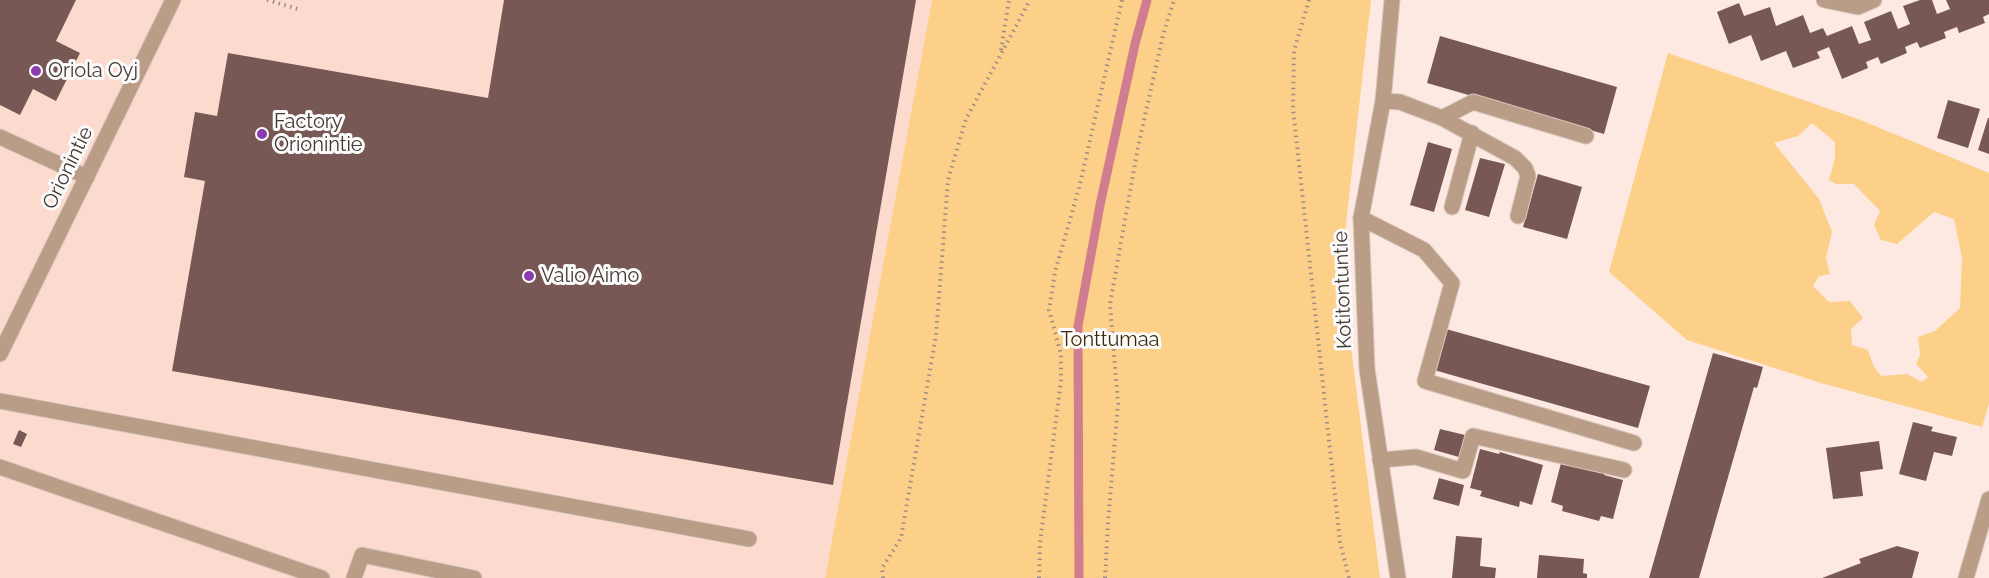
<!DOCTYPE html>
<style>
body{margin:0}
canvas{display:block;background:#fde9e1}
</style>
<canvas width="1989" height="578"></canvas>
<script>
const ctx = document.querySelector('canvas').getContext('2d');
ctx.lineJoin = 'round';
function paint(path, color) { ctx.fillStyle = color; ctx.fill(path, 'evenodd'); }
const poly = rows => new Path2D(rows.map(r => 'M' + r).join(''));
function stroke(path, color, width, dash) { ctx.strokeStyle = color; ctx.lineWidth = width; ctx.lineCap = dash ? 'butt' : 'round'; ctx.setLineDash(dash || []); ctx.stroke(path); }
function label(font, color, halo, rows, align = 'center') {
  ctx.font = font + ' Raleway,sans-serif'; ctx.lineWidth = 6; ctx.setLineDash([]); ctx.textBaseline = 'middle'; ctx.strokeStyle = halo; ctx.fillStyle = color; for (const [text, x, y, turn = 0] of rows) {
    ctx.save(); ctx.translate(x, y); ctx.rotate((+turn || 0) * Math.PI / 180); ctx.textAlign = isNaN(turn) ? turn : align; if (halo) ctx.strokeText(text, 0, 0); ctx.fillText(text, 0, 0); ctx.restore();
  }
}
paint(poly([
 [0,0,932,0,825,578,0,578]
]), '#fcdbce');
paint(poly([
 [932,0,1371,0,1346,224,1345,299,1380,578,825,578],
 [1668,53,1858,119,1989,173,1989,403,1982,427,1821,383,1687,340,1609,272],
 [1812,123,1835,142,1835,158,1829,180,1836,184,1854,184,1880,211,1874,225,1881,240,1897,244,1934,212,1954,219,1962,258,1960,308,1935,331,1918,337,1920,355,1916,364,1928,377,1922,382,1907,374,1881,376,1874,367,1868,350,1852,345,1851,329,1863,318,1850,301,1829,302,1813,286,1819,276,1830,274,1826,258,1832,232,1819,199,1774,143,1798,136]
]), '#fcd088');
stroke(poly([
 [1079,578,1078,326,1100,205,1135,44,1147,0]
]), '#d07d8f', 9);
paint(poly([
 [0,0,76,0,56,41,80,53,56,101,33,89,20,115,0,105],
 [504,0,916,0,833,485,172,371,205,181,184,177,195,112,217,116,228,53,488,98],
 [1920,0,1932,0,1937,14,1950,9,1946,0,1989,0,1989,14,1983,17,1985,23,1959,33,1957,27,1944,32,1946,38,1920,48,1917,42,1905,47,1907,53,1881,64,1878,57,1866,62,1868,68,1842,79,1829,47,1817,52,1820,58,1793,68,1786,51,1761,61,1751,35,1729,44,1717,12,1739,3,1744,16,1770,7,1776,26,1803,15,1810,33,1823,28,1827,36,1852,26,1859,44,1871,40,1864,22,1891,11,1898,29,1910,24,1903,6],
 [1440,36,1617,87,1604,134,1427,83],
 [1948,100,1980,109,1968,148,1937,138],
 [1988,118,1989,118,1989,154,1978,150],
 [1428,142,1452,149,1434,212,1410,205],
 [1480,158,1505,164,1489,217,1465,210],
 [1538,174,1582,187,1567,239,1523,227],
 [1446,329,1650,386,1638,428,1434,370],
 [1713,353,1763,367,1757,388,1754,387,1699,578,1649,578],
 [1913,422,1933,427,1931,431,1957,437,1952,456,1934,452,1926,481,1899,474],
 [1440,429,1465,435,1459,457,1434,450],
 [19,430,27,434,21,447,13,444],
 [1879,441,1883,469,1860,472,1863,496,1833,499,1826,448],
 [1480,449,1499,454,1500,452,1543,465,1532,505,1520,501,1519,507,1480,496,1482,491,1470,488],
 [1561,463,1605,472,1604,475,1623,480,1613,519,1601,516,1599,521,1562,511,1563,506,1551,502],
 [1439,478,1464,485,1459,506,1433,499],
 [1456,536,1482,538,1480,566,1496,568,1495,578,1452,578],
 [1897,546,1919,552,1912,578,1822,578,1861,563,1859,559],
 [1539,555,1584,559,1583,573,1587,574,1587,578,1537,578]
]), '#775855');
const service = poly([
 [1824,0,1858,7,1874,0],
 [1383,101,1400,102,1442,118,1515,158,1525,168,1528,176,1518,216],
 [1442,118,1473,102,1586,136],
 [0,137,87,177],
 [1452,207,1472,133],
 [1361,218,1424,250,1452,283,1425,381,1634,443],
 [0,401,749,539],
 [1380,460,1416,457,1463,471,1473,436,1624,470],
 [0,467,322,578],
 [354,578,362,555,474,578]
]);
const minor = poly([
 [1392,0,1383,101,1361,218,1367,369,1398,578],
 [0,354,173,0],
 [1966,578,1989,499]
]);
stroke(service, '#d8c6be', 17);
stroke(minor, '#d8c6be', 17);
stroke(poly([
 [267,0,298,9],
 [1309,0,1294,50,1293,108,1340,542,1349,578],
 [1001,50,1009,0],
 [883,578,882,568,901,538,936,335,948,180,966,119,1030,0],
 [1039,578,1040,543,1061,381,1061,354,1049,310,1055,272,1079,188,1122,0],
 [1105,578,1108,522,1118,404,1110,304,1138,147,1163,35,1174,0]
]), '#9c8c85', 4, [1.5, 4.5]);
stroke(service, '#ba9d86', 15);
stroke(minor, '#ba9d86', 15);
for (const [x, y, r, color] of [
 [36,71,6,"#883eb0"],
 [262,134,6,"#883eb0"],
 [529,276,6,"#883eb0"]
]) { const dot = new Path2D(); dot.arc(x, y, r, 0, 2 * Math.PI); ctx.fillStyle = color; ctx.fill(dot); stroke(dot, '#fbfbfb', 2); }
label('20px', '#453833', '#fbfbfb', [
 ["Oriola Oyj",48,71],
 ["Factory",274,122],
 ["Orionintie",274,145],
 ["Valio Aimo",541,276]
], 'left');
label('20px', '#453833', '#fbfbfb', [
 ["Orionintie",68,168,-64],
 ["Kotitontuntie",1343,290,-92]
]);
label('20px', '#3d2a09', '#fbfbfb', [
 ["Tonttumaa",1110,340]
]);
</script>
